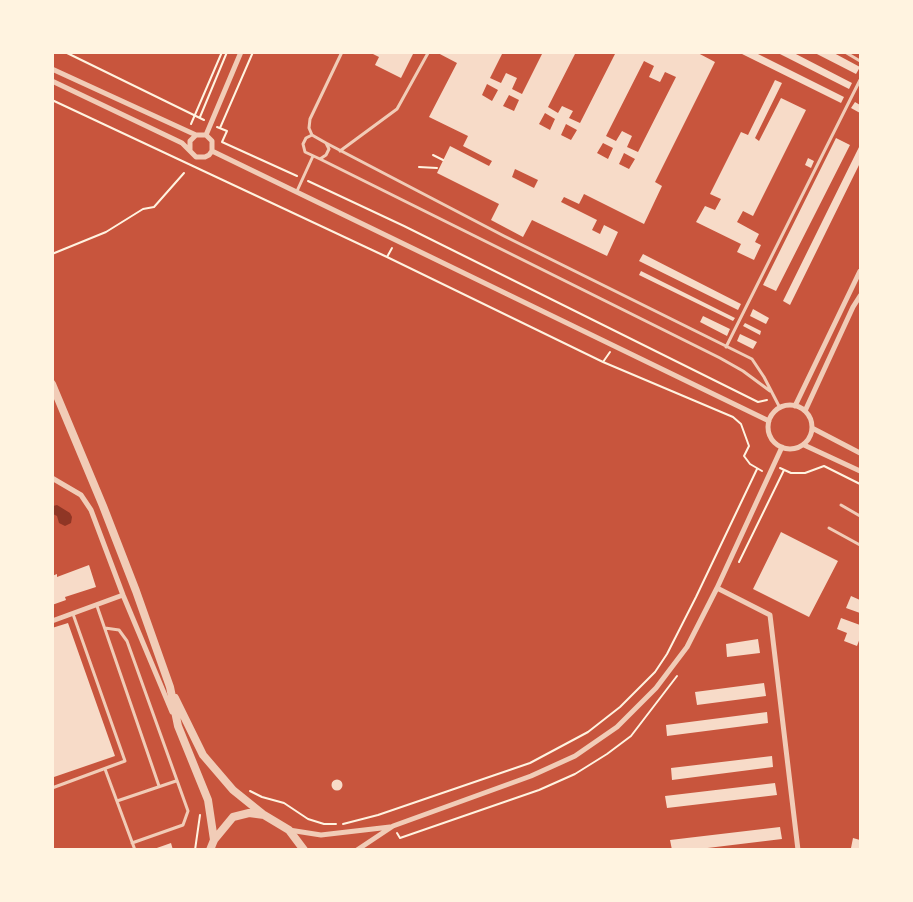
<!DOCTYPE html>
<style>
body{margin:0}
#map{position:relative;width:913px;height:902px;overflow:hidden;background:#c8553d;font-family:Commissioner,sans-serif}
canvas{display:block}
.frame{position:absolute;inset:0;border:54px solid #fff3e0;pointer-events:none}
</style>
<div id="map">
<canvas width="913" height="902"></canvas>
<div class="frame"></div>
</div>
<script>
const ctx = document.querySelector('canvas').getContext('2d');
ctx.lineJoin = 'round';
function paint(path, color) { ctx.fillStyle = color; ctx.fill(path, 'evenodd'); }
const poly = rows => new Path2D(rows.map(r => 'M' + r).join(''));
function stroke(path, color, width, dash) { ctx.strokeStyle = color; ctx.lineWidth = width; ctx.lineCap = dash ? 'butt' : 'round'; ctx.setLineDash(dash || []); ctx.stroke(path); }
paint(poly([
 [57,505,70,513,72,517,71,523,65,526,59,523,57,516,53,514,53,506]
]), '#8f3625');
paint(poly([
 [369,52,414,52,401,78,375,65,379,57],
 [436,52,503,52,490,78,501,83,506,73,517,78,512,89,522,94,543,52,576,52,548,107,558,113,562,106,573,111,569,118,580,123,616,52,696,52,715,62,655,182,662,186,644,224,584,194,579,204,564,197,561,202,597,220,592,230,600,234,604,225,618,232,607,256,532,220,523,237,491,220,499,204,437,173,450,146,489,166,492,161,463,146,468,136,429,117,457,63],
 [644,61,654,66,649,77,660,82,665,72,676,77,638,152,627,147,632,136,622,131,616,141,606,136],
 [487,84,498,90,492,101,482,95],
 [509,95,519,100,514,111,503,106],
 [545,113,555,119,550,130,539,124],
 [566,124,577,130,571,140,561,135],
 [603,143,613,148,608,159,597,153],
 [624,153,635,159,629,169,619,164],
 [515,169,538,180,534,188,512,177],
 [738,52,754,52,844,97,841,103],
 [776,52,792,52,852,83,849,89],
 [813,52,832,52,860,67,856,74],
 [775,80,782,83,755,138,759,141,781,98,806,110,753,216,743,211,737,222,759,234,755,242,761,245,754,260,737,252,741,244,696,222,705,206,715,210,721,199,710,194,741,132,748,135],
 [855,102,860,105,860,113,851,108],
 [836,138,850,145,776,291,763,285],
 [860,145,860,163,790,305,783,301],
 [808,158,814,161,811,168,805,165],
 [643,254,741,304,738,310,639,261],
 [641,271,735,318,733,321,639,275],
 [753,309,769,318,766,324,750,316],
 [703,316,730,329,727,336,700,322],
 [745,323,761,331,760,335,743,326],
 [740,334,757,342,753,349,737,341],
 [781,532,838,561,809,617,753,589],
 [89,565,96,587,65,597,66,600,52,605,52,576,57,574,57,577],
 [851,596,860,600,860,613,846,608],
 [841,618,860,625,860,638,857,646,844,641,847,633,837,629],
 [68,623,115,756,54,777,52,772,52,628],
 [758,639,760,653,727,657,726,644],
 [764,683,766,696,697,705,695,692],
 [767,712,768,723,667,736,666,725],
 [772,756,773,767,672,780,671,768],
 '331.5 785a5.5 5.5 0 1 1 11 0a5.5 5.5 0 1 1-11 0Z',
 [775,783,777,795,667,808,665,796],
 [780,827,782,839,691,850,672,850,670,840],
 [853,838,860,840,860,850,851,848],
 [171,843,173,850,154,850,154,849]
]), '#f7dbc8');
stroke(poly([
 [65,52,204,120],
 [52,100,387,257,603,362,733,417,741,424,749,446,744,456,750,464,762,471],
 [200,117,227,52],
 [191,124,222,52],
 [217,127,227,131,222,142,297,176],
 [220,128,253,52],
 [433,155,443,160],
 [419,167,437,168],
 [308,181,404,226,758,402,767,400],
 [52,254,106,232,143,209,154,207,184,173],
 [387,257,392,248],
 [603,362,610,352],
 [780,468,791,473,805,473,824,466,860,484],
 [739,562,784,470],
 [250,791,262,797,284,803,308,819,324,824,336,824],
 [343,824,378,815,530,763,588,732,620,707,655,672,667,654,696,597,757,469],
 [397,833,400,838,539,790,575,774,607,754,631,736,677,676],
 [195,850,200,815]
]), '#fff3e0', 2);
stroke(poly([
 [845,52,860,61],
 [312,135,309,128,310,119,342,52],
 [312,135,326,143,329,149,326,155,320,159,305,152,303,144,306,138,312,135],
 [326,143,504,236,752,359,764,377,780,408],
 [340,151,397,109,428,53],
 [320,159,720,358,743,371,770,391],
 [297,191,313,156],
 [726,347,860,80],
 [841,505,860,516],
 [829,528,860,545],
 [97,606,159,786],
 [105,628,119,630,127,641,188,811,183,825,132,843],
 [105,769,135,850],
 [52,788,125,761,73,614],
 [117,801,176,781]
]), '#f1ccb7', 3);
stroke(poly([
 [52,69,196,135],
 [52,81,182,143,196,157,205,157,209,155,212,151,212,141,206,135,196,135,190,141,190,150],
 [206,135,241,52],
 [212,151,769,421],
 '768 427a22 22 0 1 1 44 0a22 22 0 1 1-44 0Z',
 [795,406,860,271],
 [805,411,853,307,860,296],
 [812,428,860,453],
 [804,445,860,471],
 [52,478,81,495,91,510,123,595,172,712],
 [717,588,770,615,798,850],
 [52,621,123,595],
 [289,830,321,835,390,827],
 [357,850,393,826,531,776,575,756,617,727,656,688,687,647,717,588,782,447]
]), '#f1ccb7', 5);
stroke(poly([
 [52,384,103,506,136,591,170,687,178,726,208,800,214,840],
 [175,698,203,755,233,790,264,815],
 [210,850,214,840,233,817,249,813,264,815,289,830,304,850]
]), '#f1ccb7', 8);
</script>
